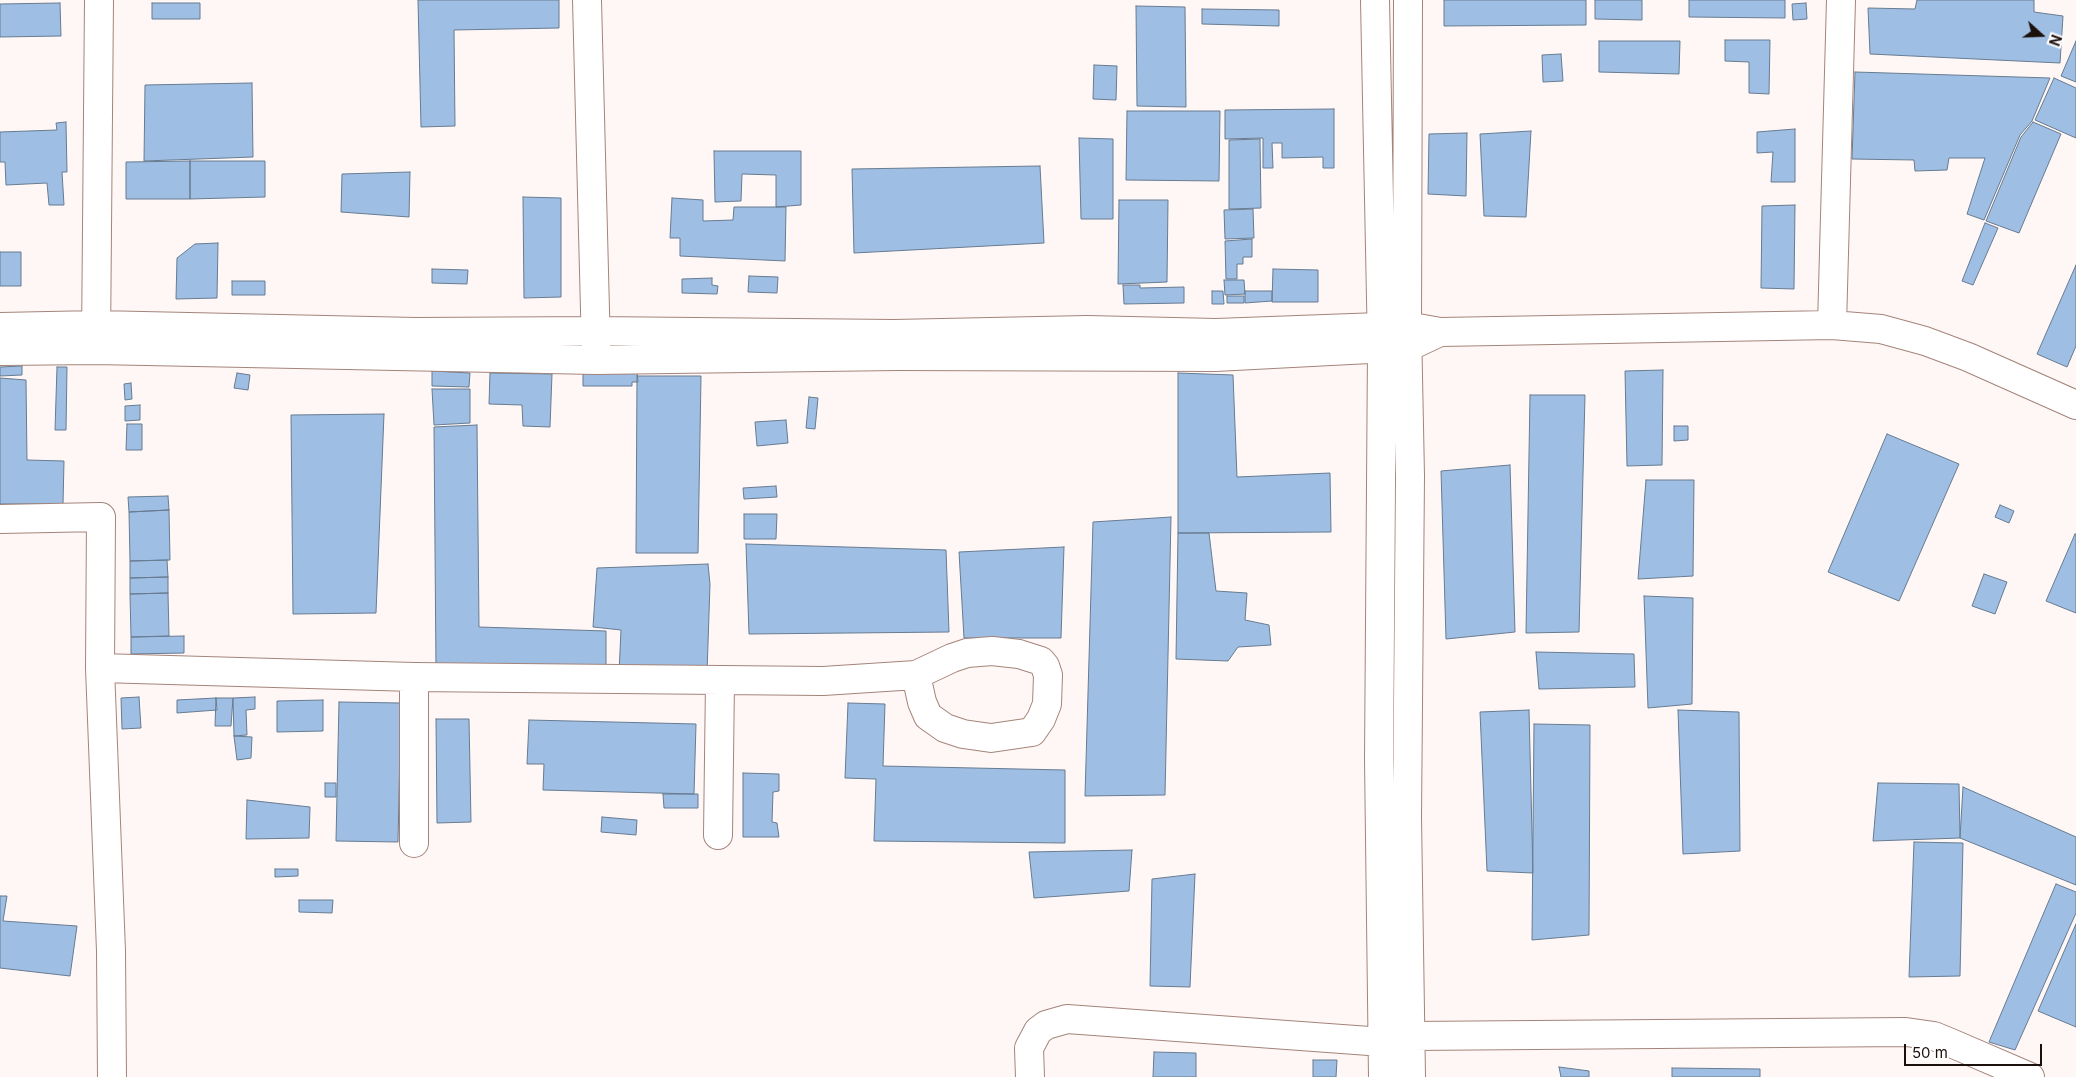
<!DOCTYPE html>
<style>
body{margin:0}
#map{position:relative;width:2076px;height:1077px;overflow:hidden;background:#fff7f5;font-family:Inter,sans-serif}
canvas{display:block}
.north{position:absolute;left:2016px;top:10px;width:50px;height:50px;-webkit-text-stroke:4px #fff;paint-order:stroke;rotate:110deg;font-size:14px;font-weight:700;line-height:20px;text-align:center;color:#1c100d}
.north::after{content:'';display:block;margin:auto;width:18px;height:22px;background:#1c100d;clip-path:polygon(50% 0,100% 100%,50% 72%,0 100%)}
.scale{position:absolute;left:1904px;top:1044px;width:138px;height:22px;box-sizing:border-box;border:2px solid #1c100d;border-top:0;padding-left:6px;font-size:15px;line-height:18px;white-space:nowrap;color:#1c100d;-webkit-text-stroke:4px #fff;paint-order:stroke}
</style>
<div id="map">
<canvas width="2076" height="1077"></canvas>
<div class="north">N</div>
<div class="scale">50 m</div>
</div>
<script>
const ctx = document.querySelector('canvas').getContext('2d');
ctx.lineJoin = 'round';
function paint(path, color) { ctx.fillStyle = color; ctx.fill(path, 'evenodd'); }
const poly = rows => new Path2D(rows.map(r => 'M' + r).join(''));
function stroke(path, color, width, dash) { ctx.strokeStyle = color; ctx.lineWidth = width; ctx.lineCap = dash ? 'butt' : 'round'; ctx.setLineDash(dash || []); ctx.stroke(path); }
const building = poly([
 [418,0,559,0,559,28,454,30,455,126,421,127,418,0],
 [1444,0,1586,0,1586,25,1444,26,1444,0],
 [1595,0,1642,0,1642,20,1595,19,1595,0],
 [1689,0,1785,0,1785,18,1689,17,1689,0],
 [1917,0,2034,0,2034,12,2063,16,2060,63,1870,54,1868,8,1915,9,1917,0],
 [60,3,61,36,0,37,0,4,60,3],
 [152,3,200,3,200,19,152,19,152,3],
 [1806,3,1807,19,1793,20,1792,4,1806,3],
 [1136,6,1185,7,1186,107,1137,106,1136,6],
 [1202,9,1279,10,1279,26,1202,24,1202,9],
 [1725,40,1770,40,1769,94,1749,93,1749,62,1725,61,1725,40],
 [1599,41,1680,41,1679,74,1599,72,1599,41],
 [2076,41,2076,82,2061,76,2076,41],
 [1561,54,1563,81,1543,82,1542,55,1561,54],
 [1094,65,1117,66,1116,100,1093,99,1094,65],
 [1855,72,2050,78,2032,121,2020,135,1984,220,1967,214,1985,158,1949,158,1947,170,1915,171,1914,160,1852,159,1855,72],
 [2054,78,2076,88,2076,138,2035,120,2054,78],
 [252,83,253,157,144,161,145,85,252,83],
 [1334,109,1334,168,1323,168,1323,157,1282,158,1282,143,1272,143,1273,168,1263,168,1263,138,1225,139,1225,110,1334,109],
 [1127,111,1220,111,1219,181,1126,180,1127,111],
 [66,122,67,172,62,172,64,205,49,205,47,183,6,185,5,162,0,162,0,132,57,130,56,123,66,122],
 [2033,122,2061,134,2019,233,1986,221,2021,137,2033,122],
 [1795,129,1795,182,1771,182,1773,152,1757,153,1757,132,1795,129],
 [1531,131,1526,217,1484,216,1480,134,1531,131],
 [1467,133,1466,196,1428,194,1429,134,1467,133],
 [1079,138,1113,139,1113,219,1081,219,1079,138],
 [1260,139,1261,208,1229,209,1229,140,1260,139],
 [714,151,801,151,801,205,776,207,776,175,742,174,741,201,715,202,714,151],
 [190,161,265,161,265,197,190,199,190,161],
 [190,161,190,199,126,199,126,162,190,161],
 [1040,166,1044,243,854,253,852,169,1040,166],
 [410,172,409,217,341,212,342,174,410,172],
 [523,197,561,198,561,297,524,298,523,197],
 [672,198,703,200,703,221,733,220,734,207,786,207,785,261,680,256,680,238,670,238,672,198],
 [1119,200,1168,200,1167,282,1118,284,1119,200],
 [1795,205,1794,289,1761,288,1762,206,1795,205],
 [1253,209,1254,238,1225,239,1224,210,1253,209],
 [1985,223,1998,228,1973,285,1962,281,1985,223],
 [1252,239,1252,257,1243,257,1243,264,1237,264,1237,279,1226,279,1225,241,1252,239],
 [218,243,217,298,176,299,177,258,195,244,218,243],
 [0,252,21,252,21,286,0,286,0,252],
 [2076,265,2076,346,2067,367,2037,354,2076,265],
 [432,269,468,270,467,284,432,283,432,269],
 [1273,269,1318,270,1318,302,1272,302,1273,269],
 [749,276,778,277,777,293,748,292,749,276],
 [712,278,712,285,718,286,717,294,682,293,682,279,712,278],
 [1224,280,1244,280,1245,294,1225,295,1224,280],
 [232,281,265,281,265,295,232,295,232,281],
 [1123,285,1140,285,1140,288,1184,287,1184,303,1124,304,1123,285],
 [1212,291,1223,291,1224,304,1212,304,1212,291],
 [1245,291,1272,291,1272,301,1245,303,1245,291],
 [1227,296,1244,296,1244,303,1227,303,1227,296],
 [22,366,22,375,0,376,0,367,22,366],
 [57,367,67,367,66,430,55,430,57,367],
 [1663,370,1662,465,1627,466,1625,371,1663,370],
 [432,371,470,373,469,387,432,386,432,371],
 [637,371,638,382,632,382,632,386,583,386,583,372,637,371],
 [237,373,250,375,248,390,234,388,237,373],
 [490,373,552,374,550,427,523,426,522,405,489,404,490,373],
 [1178,373,1233,375,1237,477,1330,473,1331,532,1178,533,1178,373],
 [637,376,701,376,698,553,636,553,637,376],
 [0,378,26,380,27,460,64,461,63,504,0,504,0,378],
 [131,383,132,399,125,400,124,384,131,383],
 [432,389,470,389,470,423,434,425,432,389],
 [1530,395,1585,395,1579,632,1526,633,1530,395],
 [809,397,818,398,815,429,806,428,809,397],
 [140,405,140,420,125,421,125,406,140,405],
 [384,414,376,613,293,614,291,415,384,414],
 [786,420,788,443,757,446,755,422,786,420],
 [127,424,142,424,142,450,126,450,127,424],
 [477,425,479,627,606,631,606,673,436,669,434,427,477,425],
 [1674,426,1688,426,1688,440,1674,441,1674,426],
 [1887,434,1959,464,1899,601,1828,572,1887,434],
 [1510,465,1515,632,1446,639,1441,471,1510,465],
 [1646,480,1694,480,1693,576,1638,579,1646,480],
 [776,486,777,497,744,499,743,488,776,486],
 [168,496,169,510,129,512,128,497,168,496],
 [2000,505,2014,511,2009,523,1995,517,2000,505],
 [169,510,170,560,130,561,129,512,169,510],
 [744,514,777,514,776,539,744,539,744,514],
 [1171,517,1165,795,1085,796,1093,522,1171,517],
 [1178,533,1209,533,1216,591,1247,593,1245,620,1269,625,1271,645,1238,647,1228,661,1176,659,1178,533],
 [2075,534,2076,534,2076,613,2046,601,2075,534],
 [746,544,946,550,949,632,749,634,746,544],
 [1064,547,1061,638,964,638,959,552,1064,547],
 [167,560,168,577,130,578,130,561,167,560],
 [708,564,710,584,707,673,619,673,621,630,593,627,597,568,708,564],
 [1984,574,2007,582,1995,614,1972,606,1984,574],
 [168,577,168,593,130,594,130,578,168,577],
 [168,593,169,636,131,637,130,594,168,593],
 [1644,596,1693,598,1692,704,1648,708,1644,596],
 [184,636,184,653,131,654,131,637,184,636],
 [1536,652,1634,654,1635,687,1539,689,1536,652],
 [139,697,141,728,122,729,121,698,139,697],
 [255,697,255,709,246,710,247,735,234,736,233,698,255,697],
 [216,698,217,710,177,713,177,700,216,698],
 [216,698,233,698,231,726,215,726,216,698],
 [323,700,323,731,277,732,277,701,323,700],
 [339,702,401,703,398,842,336,841,339,702],
 [848,703,885,704,883,766,1065,770,1065,843,874,841,876,779,845,778,848,703],
 [1529,710,1533,873,1487,871,1480,712,1529,710],
 [1678,710,1739,712,1740,851,1683,854,1678,710],
 [436,719,469,719,471,822,437,823,436,719],
 [529,720,696,724,694,794,543,790,544,764,527,764,529,720],
 [1534,724,1590,725,1589,935,1532,940,1534,724],
 [234,736,252,737,251,758,237,760,234,736],
 [743,773,779,774,779,791,773,792,772,822,777,823,779,837,743,837,743,773],
 [325,783,336,783,336,797,325,797,325,783],
 [1878,783,1959,784,1960,838,1873,841,1878,783],
 [1963,787,2076,837,2076,885,1960,838,1963,787],
 [663,794,698,794,698,808,664,808,663,794],
 [247,800,310,807,309,838,246,839,247,800],
 [602,817,637,820,636,835,601,832,602,817],
 [1914,842,1963,843,1960,976,1909,977,1914,842],
 [1132,850,1129,891,1034,898,1029,852,1132,850],
 [275,869,298,869,298,876,275,877,275,869],
 [1195,874,1190,987,1150,986,1152,879,1195,874],
 [2056,884,2076,892,2076,913,2015,1050,1989,1042,2056,884],
 [0,896,7,896,3,921,77,926,70,976,0,968,0,896],
 [299,900,333,900,332,913,299,912,299,900],
 [2076,924,2076,1027,2038,1011,2076,924],
 [1154,1052,1196,1053,1196,1077,1153,1077,1154,1052],
 [1313,1060,1337,1060,1336,1077,1313,1077,1313,1060],
 [1559,1067,1589,1071,1589,1077,1561,1077,1559,1067],
 [1672,1068,1760,1069,1760,1077,1672,1077,1672,1068]
]);
paint(building, '#9ebee3');
stroke(building, '#677b91', 1);
const minor = poly([
 [587,0,596,349],
 [1375,0,1382,348,1379,759,1383,1077],
 [1408,0,1407,326,1410,476,1407,817,1411,1077],
 [1832,325,1841,0],
 [0,327,97,325,416,332,595,331,894,334,1087,330,1216,333,1407,326,1440,332,1832,325,1881,329,1925,341,1968,357,2076,405],
 [96,343,99,0],
 [0,351,96,350,596,360,897,356,1215,357,1408,347,1440,332],
 [0,519,101,517,100,668,111,951,112,1077],
 [100,668,414,677,823,681,916,675,952,658,967,653,992,651,1019,654,1041,661,1045,666,1048,675,1047,704,1041,719,1032,732,991,738,963,734,945,728,928,716,922,702,916,675],
 [414,677,414,843],
 [718,835,720,681],
 [1030,1077,1029,1048,1038,1031,1046,1025,1067,1019,1383,1042,1411,1036,1906,1032,1934,1036,1951,1043,2030,1077]
]);
stroke(minor, '#a4847a', 30);
stroke(minor, '#fff', 28);
</script>
